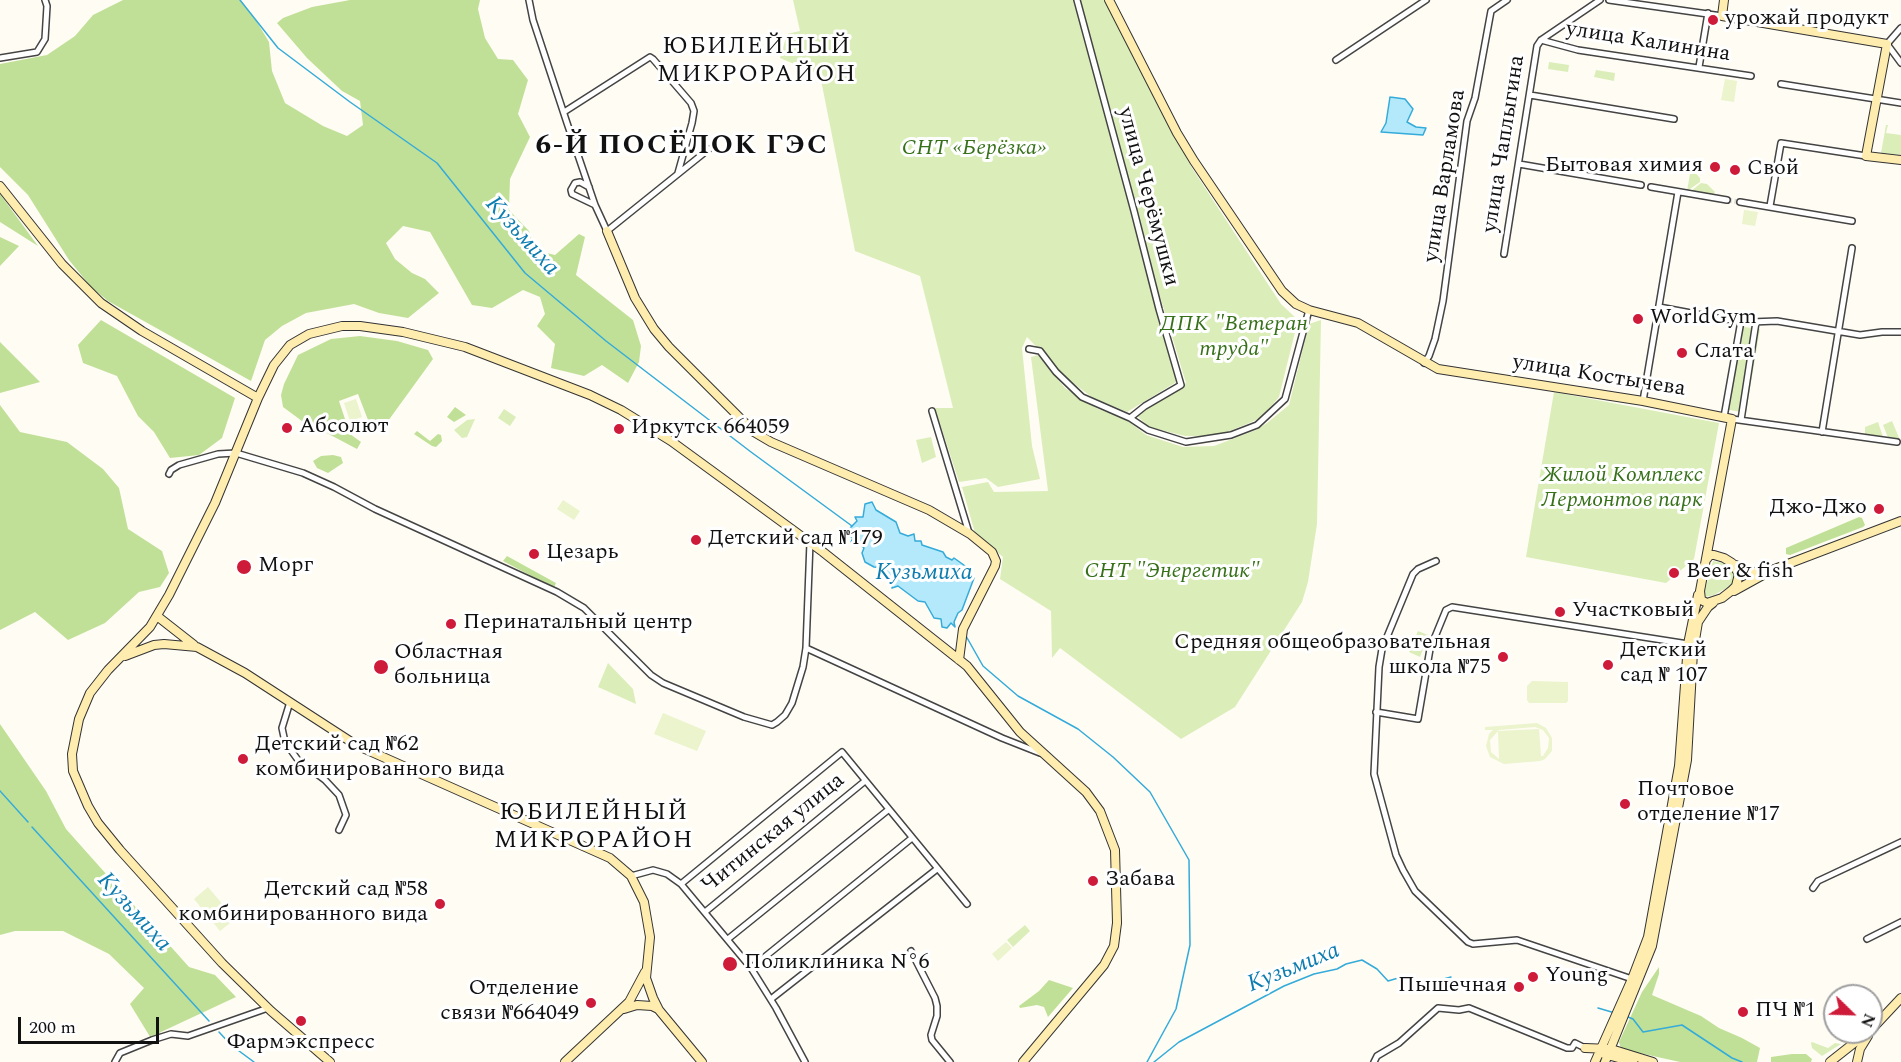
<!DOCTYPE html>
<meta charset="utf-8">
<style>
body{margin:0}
#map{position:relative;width:1901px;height:1062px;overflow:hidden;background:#fffcf4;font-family:Spectral,serif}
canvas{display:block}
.north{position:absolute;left:1823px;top:984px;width:60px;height:60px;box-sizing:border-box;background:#fff;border:2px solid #a0a0a0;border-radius:50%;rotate:113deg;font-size:16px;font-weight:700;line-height:24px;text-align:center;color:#111}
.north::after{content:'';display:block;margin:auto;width:21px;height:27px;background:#ce1b39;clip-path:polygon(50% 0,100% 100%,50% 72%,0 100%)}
.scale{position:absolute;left:18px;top:1017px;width:141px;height:27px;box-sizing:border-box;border:3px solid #111;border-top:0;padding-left:8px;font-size:18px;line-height:21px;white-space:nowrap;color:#111;-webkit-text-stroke:4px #fff;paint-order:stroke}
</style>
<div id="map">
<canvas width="1901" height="1062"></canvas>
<div class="north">N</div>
<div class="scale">200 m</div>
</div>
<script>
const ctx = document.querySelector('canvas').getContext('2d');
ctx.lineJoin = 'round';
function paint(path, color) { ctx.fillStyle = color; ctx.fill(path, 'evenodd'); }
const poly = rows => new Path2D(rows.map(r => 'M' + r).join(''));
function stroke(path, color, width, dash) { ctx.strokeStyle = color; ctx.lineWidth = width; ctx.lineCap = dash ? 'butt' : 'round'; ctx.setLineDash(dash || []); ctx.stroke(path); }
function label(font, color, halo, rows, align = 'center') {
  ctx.font = font + ' Spectral,serif'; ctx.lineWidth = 6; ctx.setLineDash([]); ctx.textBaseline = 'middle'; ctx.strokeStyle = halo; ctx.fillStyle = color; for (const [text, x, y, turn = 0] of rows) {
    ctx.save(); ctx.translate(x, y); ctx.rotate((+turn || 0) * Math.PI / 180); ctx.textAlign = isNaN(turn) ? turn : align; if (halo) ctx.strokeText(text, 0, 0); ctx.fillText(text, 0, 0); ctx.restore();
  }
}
paint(poly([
 [793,0,1074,0,1146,269,1178,381,1127,412,1093,398,1069,380,1027,337,1022,348,1032,446,1040,479,998,487,986,478,959,482,935,408,953,408,920,276,855,251,820,75,780,58,787,34,800,31],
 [1080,0,1105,0,1192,168,1281,304,1298,320,1279,397,1264,415,1254,421,1218,436,1185,436,1149,427,1136,415,1186,383,1150,263],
 [1549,62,1569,65,1568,72,1548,69],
 [1596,70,1615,73,1614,81,1594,77],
 [1886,125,1888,125,1886,133,1901,135,1901,155,1881,153],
 [1691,168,1700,178,1700,182,1687,191],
 [1701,183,1707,184,1715,192,1713,194,1691,191],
 [1321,320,1317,524,1308,582,1302,602,1235,707,1181,739,1060,648,1052,658,1051,611,1000,579,1003,557,975,533,962,487,988,482,994,492,1048,491,1031,357,1038,355,1065,388,1098,409,1124,418,1146,435,1183,447,1214,446,1256,430,1267,423,1289,405,1309,324],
 [1737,326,1760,329,1746,413,1724,409],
 [1554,392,1719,423,1694,559,1666,583,1526,557],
 [504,409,516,417,510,426,498,418],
 [475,419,467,437,462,438,454,430,467,420],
 [1892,421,1900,440,1889,440,1883,425],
 [1878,422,1884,440,1865,437,1865,427],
 [931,437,936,457,922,463,916,440],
 [1713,561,1728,564,1736,574,1732,585,1714,595,1706,597,1704,594],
 [1418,631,1428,635,1420,657,1409,652],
 [608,663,633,689,636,704,598,687],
 [1025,925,1030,931,1013,947,1007,940],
 [1812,1042,1828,1048,1835,1043,1841,1044,1822,1056,1812,1048,1811,1043]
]), '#dbeeb9');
paint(poly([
 [123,0,240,0,257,22,269,42,272,71,285,103,323,126,347,136,363,125,360,101,342,91,307,58,277,23,283,18,312,7,350,0,480,0,478,9,485,38,498,59,513,60,528,80,518,114,530,137,510,179,509,210,529,231,535,250,555,255,579,234,585,237,576,275,633,320,641,346,639,362,628,383,602,365,584,376,551,368,555,344,537,326,545,314,540,297,523,290,492,308,472,305,430,232,403,226,386,243,395,259,412,273,425,279,439,293,408,318,379,313,354,304,306,313,282,326,265,340,251,381,108,301,91,287,69,260,28,195,0,167,0,64,47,55,75,36,93,15],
 [0,194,38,246,0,222],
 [0,237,19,246,0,266],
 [101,320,235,398,222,438,199,455,170,458,154,432,138,416,117,376,83,363,78,345],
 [360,336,397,341,428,350,433,359,388,421,368,420,358,394,339,401,350,434,361,442,357,449,321,430,310,427,283,407,281,395,284,384,298,355,331,339],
 [0,342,40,382,0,393],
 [0,405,20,432,67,442,103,469,119,488,128,529,162,551,169,573,160,587,139,592,105,623,68,640,35,612,0,630],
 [455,407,466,415,454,422,447,417],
 [417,431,430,441,438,434,441,435,442,441,436,447,432,446,414,434],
 [333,455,341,457,343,463,328,473,317,468,313,461,321,456],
 [1859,517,1862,518,1865,525,1863,527,1790,555,1786,554,1786,548],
 [507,556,556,583,554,588,503,561],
 [0,724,46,791,66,829,189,967,215,975,236,997,161,1032,152,1040,130,1004,144,988,109,954,63,931,15,931,0,935],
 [1659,967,1659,974,1652,995,1701,1016,1719,1028,1742,1038,1760,1048,1757,1062,1680,1062,1621,1049,1619,1042,1642,992],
 [1049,980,1073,988,1048,1017,1044,1007,1037,1005,1020,1008,1019,1006,1039,991],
 [1792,1054,1806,1054,1812,1059,1811,1062,1771,1062,1771,1057]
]), '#c1e097');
paint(poly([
 [1725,79,1737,81,1734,102,1721,100],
 [1744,210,1758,212,1755,226,1742,224],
 [356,399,362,417,350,421,344,403],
 [563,500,580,511,574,520,557,509],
 [1532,681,1568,682,1568,701,1566,703,1529,703,1527,700,1527,686],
 [663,713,706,731,697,751,654,734],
 [1537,723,1546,728,1552,738,1552,751,1545,759,1540,761,1504,764,1490,757,1486,746,1489,734,1493,730,1485,730,1485,727],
 [1535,727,1543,730,1549,738,1548,748,1543,756,1541,756,1539,729,1498,731,1499,759,1491,752,1490,740,1499,730],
 [208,887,235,919,220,931,194,899],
 [1006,942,1012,948,998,961,992,954]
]), '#ebf4cc');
const water = poly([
 [1390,97,1405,99,1413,109,1407,122,1416,127,1426,128,1423,135,1381,132,1386,123,1390,97],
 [872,502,876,510,896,522,900,533,908,536,914,534,915,541,921,541,922,545,943,552,946,557,952,560,954,558,968,568,974,578,962,610,958,613,954,622,955,627,951,623,947,628,942,627,941,619,934,618,925,602,918,601,898,586,892,588,893,583,886,578,884,574,886,572,881,571,883,568,874,567,865,562,862,553,864,548,859,543,854,546,851,542,853,538,849,536,849,529,857,521,855,517,863,517,865,504,872,502]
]);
paint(water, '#b4e9fb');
stroke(water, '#34abd9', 1.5);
stroke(poly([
 [240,0,278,48,350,102,437,163,525,273,606,341,751,452,852,526],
 [966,636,983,666,1018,696,1078,729,1113,757,1150,792,1189,860,1190,945,1176,1009,1147,1062],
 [0,791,28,822],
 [32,827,209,1021],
 [1598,1008,1615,1013],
 [1628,1017,1633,1019,1643,1032,1682,1025,1732,1058,1742,1062],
 [219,1032,231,1045,254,1062],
 [1154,1062,1179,1042,1284,986,1314,974,1337,969,1346,964,1362,960,1377,969,1388,981,1405,976,1416,981,1416,984,1425,984,1451,977]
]), '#34abd9', 1.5);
stroke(poly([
 [1727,200,1740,202]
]), '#dbd9d2', 5, [5, 2.5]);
const street = poly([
 [529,0,533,20,567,123,595,205,607,231,709,149],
 [1077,0,1134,211,1159,309,1181,385,1145,406,1130,418,1148,430,1186,442,1231,435,1257,425,1285,399,1309,310],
 [1609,0,1722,16],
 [1901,28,1887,44,1901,63],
 [1541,40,1578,50,1751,76],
 [0,58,37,52,45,39,47,6,45,0],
 [1336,60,1426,0],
 [1699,67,1708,13],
 [1781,84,1901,103],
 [1530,95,1674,119],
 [564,112,650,57,653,59,691,103,694,111,692,123,678,173],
 [1519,164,1641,185],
 [589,187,580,182,575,183,571,190,572,194,595,205],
 [1651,187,1727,200],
 [1740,202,1852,221],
 [1770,206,1781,143,1866,156],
 [1504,254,1537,46,1541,40,1600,0],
 [1659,307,1723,319,1751,322,1777,321,1860,335,1882,332,1901,332],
 [1029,349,1040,351,1056,372,1082,397,1130,418],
 [1424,363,1429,356,1435,339,1443,301,1467,121,1475,98,1491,11,1507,0],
 [1643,401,1678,192],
 [932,411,969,533],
 [1724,417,1741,321],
 [1732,419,1897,442],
 [1741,420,1756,322],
 [1822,432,1852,248],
 [169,474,171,470,179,465,218,454,236,453,303,473,334,487,375,509,557,592,584,608,651,675,663,683,744,717,772,725,777,722,785,715,792,703,803,667,806,648,810,542],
 [1436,561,1418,569,1413,574,1382,649,1379,667,1374,774,1396,855,1403,870,1415,891,1468,942,1473,944,1517,940,1632,979],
 [806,648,1002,738,1040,753],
 [290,702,282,728,285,742,298,760,325,780,339,795,346,815,339,830],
 [1376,712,1418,719,1430,649,1446,610,1452,607,1688,644],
 [631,876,653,870,667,874,681,884,751,968,776,1008,805,1062],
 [681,884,842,752,967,904],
 [1813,888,1818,881,1901,842],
 [705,912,865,781],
 [728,939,888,810],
 [1867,939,1901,922],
 [911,951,935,998,937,1006,937,1016,931,1035,932,1040,950,1062],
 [751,968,912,838],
 [771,999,937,869],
 [115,1062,120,1053,152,1040,171,1034,188,1036,268,1008],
 [1374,1062,1377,1056,1399,1043,1438,1008,1459,1010,1469,1008,1567,1048,1572,1048,1575,1043,1585,1048]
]);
const secondary = poly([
 [1109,0,1177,133,1194,161,1282,291,1296,304,1309,310,1358,323,1438,369,1643,401,1732,419,1700,591,1701,600,1707,603,1722,598,1731,591,1736,586,1739,574,1732,563,1724,558,1714,555,1710,555,1706,560],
 [1724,0,1722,16,1887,44,1866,156,1901,160],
 [0,186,62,264,101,303,142,331,258,398],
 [607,231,635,298,654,329,669,347,754,432,771,442,929,510,970,534,992,552,996,561,995,566,963,629,959,660],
 [1736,565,1753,572,1767,571],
 [1734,591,1772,570,1901,521],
 [157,616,194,645],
 [125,656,154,645,164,644,197,647,245,673,356,745,610,858,631,876,644,902,650,937,646,978,653,998,659,1010,702,1062],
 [624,1009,637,1005,652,1006,658,1009],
 [1871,1030,1901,998],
 [1585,1048,1611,1049,1653,1062],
 [1604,1054,1633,1062],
 [330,1062,271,1011,222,963,120,850,98,823,88,806,73,771,72,754,79,719,90,693,108,670,150,627,169,595,215,503,258,398,274,365,290,345,309,334,342,326,360,326,403,332,465,347,590,395,621,410,671,441,823,552,967,666,1020,732,1086,792,1100,811,1115,850,1117,923,1114,946,1104,965,1023,1062],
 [565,1062,629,1002,645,972],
 [1595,1062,1632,979,1648,937,1679,766,1688,644,1698,595],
 [1605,1062,1652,946,1687,760,1693,652,1698,622,1708,607,1713,603],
 [1830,1062,1868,1032],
 [1857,1062,1860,1049,1868,1036]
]);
stroke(street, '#444', 8);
stroke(secondary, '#333', 10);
stroke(street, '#fff', 5);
stroke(secondary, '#ffedaf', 8);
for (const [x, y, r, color] of [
 [1713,20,6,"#ce1b39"],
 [1715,167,6,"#ce1b39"],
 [1735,170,6,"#ce1b39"],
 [1638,319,6,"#ce1b39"],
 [1682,353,6,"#ce1b39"],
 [287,428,6,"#ce1b39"],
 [619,429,6,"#ce1b39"],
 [1879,509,6,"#ce1b39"],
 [696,540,6,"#ce1b39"],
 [534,554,6,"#ce1b39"],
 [244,567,8,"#ce1b39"],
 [1674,573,6,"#ce1b39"],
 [1560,612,6,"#ce1b39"],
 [451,624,6,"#ce1b39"],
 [1503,657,6,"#ce1b39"],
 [1608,665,6,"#ce1b39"],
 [381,667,8,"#ce1b39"],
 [243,759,6,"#ce1b39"],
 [1625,804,6,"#ce1b39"],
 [1093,881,6,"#ce1b39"],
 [440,904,6,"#ce1b39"],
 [730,964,8,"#ce1b39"],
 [1533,977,6,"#ce1b39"],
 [1519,987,6,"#ce1b39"],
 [591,1003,6,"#ce1b39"],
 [1743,1012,6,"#ce1b39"],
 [301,1021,6,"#ce1b39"]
]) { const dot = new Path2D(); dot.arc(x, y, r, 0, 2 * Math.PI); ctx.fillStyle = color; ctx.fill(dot); stroke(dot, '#fff', 2); }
label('22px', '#111', '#fff', [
 ["урожай продукт",1725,20],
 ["Бытовая химия",1703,167,"right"],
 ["Свой",1747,170],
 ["WorldGym",1650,319],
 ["Слата",1694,353],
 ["Абсолют",299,428],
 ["Иркутск 664059",631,429],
 ["Джо-Джо",1867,509,"right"],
 ["Детский сад №179",708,540],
 ["Цезарь",546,554],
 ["Морг",258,567],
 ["Beer & fish",1686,573],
 ["Участковый",1572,612],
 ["Перинатальный центр",463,624],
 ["Средняя общеобразовательная",1491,644,"right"],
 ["школа №75",1491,669,"right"],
 ["Детский",1620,652],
 ["сад № 107",1620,677],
 ["Областная",394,654],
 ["больница",394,679],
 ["Детский сад №62",255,746],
 ["комбинированного вида",255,771],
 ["Почтовое",1637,791],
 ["отделение №17",1637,816],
 ["Забава",1105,881],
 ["Детский сад №58",428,891,"right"],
 ["комбинированного вида",428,916,"right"],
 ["Поликлиника N°6",744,964],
 ["Young",1545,977],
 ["Пышечная",1507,987,"right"],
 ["Отделение",579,990,"right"],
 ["связи №664049",579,1015,"right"],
 ["ПЧ №1",1755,1012],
 ["Фармэкспресс",301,1044,"center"]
], 'left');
label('22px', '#111', '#fff', [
 ["улица Калинина",1648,43,9],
 ["улица Чаплыгина",1505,144,-81],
 ["улица Варламова",1446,176,-81],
 ["улица Черёмушки",1147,197,75],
 ["улица Костычева",1599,377,9],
 ["Читинская улица",774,834,-39]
]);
label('italic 22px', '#367019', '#fff', [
 ["СНТ «Берёзка»",974,150],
 ["ДПК \"Ветеран",1234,326],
 ["труда\"",1234,351],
 ["Жилой Комплекс",1622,477],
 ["Лермонтов парк",1622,502],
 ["СНТ \"Энергетик\"",1172,573]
]);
ctx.letterSpacing = '1.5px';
label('24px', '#111', '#fff', [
 ["ЮБИЛЕЙНЫЙ",757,48],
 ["МИКРОРАЙОН",757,76],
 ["ЮБИЛЕЙНЫЙ",594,814],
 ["МИКРОРАЙОН",594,842]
]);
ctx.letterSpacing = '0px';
label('italic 24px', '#0d7caf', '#fff', [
 ["Кузьмиха",521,237,48],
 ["Кузьмиха",924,574],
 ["Кузьмиха",133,913,48],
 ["Кузьмиха",1294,969,-22]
]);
ctx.letterSpacing = '1.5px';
label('bold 28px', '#111', '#fff', [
 ["6-Й ПОСЁЛОК ГЭС",682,148]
]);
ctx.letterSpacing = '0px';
</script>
